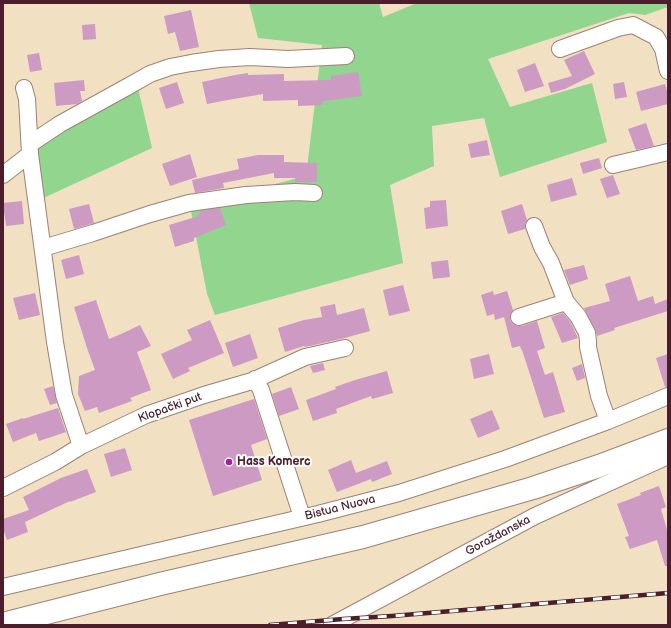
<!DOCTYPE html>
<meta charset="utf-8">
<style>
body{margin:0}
#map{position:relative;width:671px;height:628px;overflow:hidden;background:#f1e1c2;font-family:"Balsamiq Sans",sans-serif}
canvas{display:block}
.frame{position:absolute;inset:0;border:4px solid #4a1f2b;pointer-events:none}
</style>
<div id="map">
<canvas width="671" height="628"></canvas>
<div class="frame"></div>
</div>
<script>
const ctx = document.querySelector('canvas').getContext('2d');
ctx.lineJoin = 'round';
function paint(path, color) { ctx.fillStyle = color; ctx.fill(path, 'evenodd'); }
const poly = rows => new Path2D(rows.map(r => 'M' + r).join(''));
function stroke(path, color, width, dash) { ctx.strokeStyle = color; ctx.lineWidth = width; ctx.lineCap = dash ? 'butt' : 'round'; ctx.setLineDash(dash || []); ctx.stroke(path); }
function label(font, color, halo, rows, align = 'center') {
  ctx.font = font + ' "Balsamiq Sans",sans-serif'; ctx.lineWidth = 4; ctx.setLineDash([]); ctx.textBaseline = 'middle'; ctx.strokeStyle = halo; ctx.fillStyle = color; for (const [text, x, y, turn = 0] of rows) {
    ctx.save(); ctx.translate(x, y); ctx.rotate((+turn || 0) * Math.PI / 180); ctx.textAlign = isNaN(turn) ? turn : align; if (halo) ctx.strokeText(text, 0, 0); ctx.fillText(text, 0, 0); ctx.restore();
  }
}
paint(poly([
 [249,3,379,3,383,17,417,3,668,3,668,7,645,15,629,13,488,59,510,107,592,83,607,142,500,177,484,118,432,126,434,166,390,185,403,263,215,315,207,294,190,206,306,176,322,45,258,38],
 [138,88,152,148,39,200,32,159,39,143]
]), '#91d58e');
paint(poly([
 [191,10,199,47,180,51,175,32,168,34,164,16],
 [95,24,96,39,83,40,82,25],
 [584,51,595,74,565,89,551,93,548,83,572,76,564,60],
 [39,53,42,70,30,72,27,55],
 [535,63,544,86,525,92,517,70],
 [358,72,362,96,323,101,323,105,298,106,298,100,263,101,263,94,228,100,207,104,202,82,235,75,248,73,248,75,284,74,284,81,331,80,331,76],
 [84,80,85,91,80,91,82,101,77,104,56,106,54,83],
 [177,82,184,103,166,109,159,88],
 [624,82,627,97,615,99,613,84],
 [665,84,668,95,668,104,641,111,636,92],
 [646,123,654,146,636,150,628,129],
 [487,140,490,155,471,158,468,144],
 [190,154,197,177,170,186,162,164],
 [258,155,284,155,284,162,317,163,317,182,295,182,295,178,274,178,274,173,223,183,224,188,195,193,192,180,239,169,237,159],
 [599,158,602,168,583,174,580,163],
 [613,175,620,194,607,198,600,179],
 [572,178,577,195,551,202,547,185],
 [446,200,448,226,426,229,424,208,430,207,430,201],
 [22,201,24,224,6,226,3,203],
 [89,204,94,223,74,229,69,209],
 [522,204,527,220,525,224,525,229,508,234,501,211],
 [220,208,226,225,194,238,194,241,175,247,169,225,199,216,198,214,200,213,200,211],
 [79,255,84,274,66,279,61,260],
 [448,260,450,277,433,279,431,262],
 [584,265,588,279,570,285,564,270],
 [630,276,638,301,653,296,655,304,668,299,668,311,614,328,615,330,597,336,595,329,584,308,610,301,605,284],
 [403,285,410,311,389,316,383,290],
 [493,291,494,295,507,291,513,310,510,315,510,320,513,324,517,326,522,326,537,321,545,348,537,351,545,375,553,372,565,412,544,418,522,350,522,351,520,346,512,348,504,317,495,320,494,314,487,316,481,295],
 [35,293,40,315,19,320,13,298],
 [96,300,109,339,121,334,140,325,151,346,137,352,151,390,130,398,132,401,99,413,97,407,85,411,78,394,79,376,95,370,87,348,74,307],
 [335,304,337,315,364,308,370,331,341,339,305,347,304,346,285,352,278,328,304,320,322,317,320,307],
 [563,313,570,321,578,338,562,343,551,317],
 [210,320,224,353,188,368,190,371,173,379,161,354,192,340,187,330],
 [250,334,258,358,233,367,225,343],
 [489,354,494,374,474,379,470,359],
 [668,354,668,387,665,387,656,358],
 [323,363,325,370,313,373,310,366],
 [582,364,585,378,577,381,572,368],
 [387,371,393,393,372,399,371,396,336,409,337,413,313,421,306,400,336,389,335,387,355,380],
 [53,386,57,403,50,405,44,389],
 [291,387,299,409,279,416,272,394],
 [254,399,267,439,251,445,262,480,213,496,189,420],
 [58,408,66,432,39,441,36,433,13,442,6,424,23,418,23,419],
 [492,410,500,429,478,438,470,419],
 [125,448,132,470,111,477,104,454],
 [351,460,356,473,387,461,392,474,372,482,371,479,337,492,328,470],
 [87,469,96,492,70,502,70,501,25,522,28,532,7,540,3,529,3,519,29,510,23,497,61,478],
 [659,486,666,507,661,509,668,533,668,566,665,566,657,540,630,549,625,537,629,536,617,504,641,495,640,493]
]), '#cd9ac4');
const minor = poly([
 [560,49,618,28,633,25,656,37,663,49,668,71],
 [24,88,27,99,30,154,55,342,64,395,81,446],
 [30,144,60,124,127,87,150,74,170,67,191,63,219,59,250,57,288,59,346,56],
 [613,165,668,152],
 [3,175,30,154],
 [534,226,542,247,551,263,566,302,578,316,587,333,588,341,588,347,599,396,608,421],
 [43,248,93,233,150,214,189,203,246,195,295,192,314,193],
 [519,317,566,302],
 [255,379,261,390,302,517],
 [3,488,55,462,81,446,146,415,204,395,252,381,305,357,345,348],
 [3,587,318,514,399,493,505,459,608,421,668,396],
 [332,625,535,516,668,456]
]);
const highway = poly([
 [3,624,160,584,363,537,533,488,599,466,668,440]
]);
stroke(minor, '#9e8076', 18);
stroke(highway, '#9e8076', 24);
stroke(minor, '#fff', 16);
stroke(highway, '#fff', 22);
const rail = poly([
 [270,625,343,619,392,616,668,593]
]);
stroke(rail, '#4a1f2b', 4.5);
stroke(rail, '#fff', 3, [9]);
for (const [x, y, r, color] of [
 [229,462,4,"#b5179e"]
]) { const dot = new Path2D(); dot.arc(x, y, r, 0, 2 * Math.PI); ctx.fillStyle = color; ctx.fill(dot); stroke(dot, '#fff', 1.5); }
label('12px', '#4a1f2b', '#fff', [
 ["Klopački put",170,408,-20],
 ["Bistua Nuova",340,508,-14],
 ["Goraždanska",498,536,-28]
]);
label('bold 12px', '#4a1f2b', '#fff', [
 ["Hass Komerc",237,462]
], 'left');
</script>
